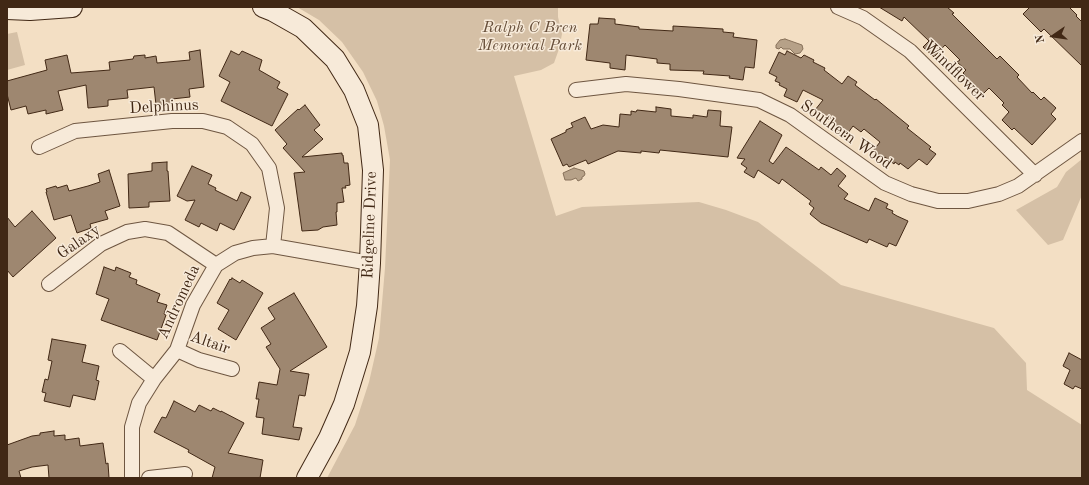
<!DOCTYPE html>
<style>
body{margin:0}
#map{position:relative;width:1089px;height:485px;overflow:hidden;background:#f3dfc4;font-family:"Old Standard TT",serif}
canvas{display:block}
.frame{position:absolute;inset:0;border:8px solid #412815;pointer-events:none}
.north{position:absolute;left:1033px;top:16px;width:40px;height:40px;-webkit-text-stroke:3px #f7ead9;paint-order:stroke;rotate:257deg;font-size:11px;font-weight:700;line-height:16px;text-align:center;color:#412815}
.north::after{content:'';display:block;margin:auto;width:14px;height:18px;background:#412815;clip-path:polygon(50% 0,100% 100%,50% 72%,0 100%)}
</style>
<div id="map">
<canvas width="1089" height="485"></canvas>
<div class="frame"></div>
<div class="north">N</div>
</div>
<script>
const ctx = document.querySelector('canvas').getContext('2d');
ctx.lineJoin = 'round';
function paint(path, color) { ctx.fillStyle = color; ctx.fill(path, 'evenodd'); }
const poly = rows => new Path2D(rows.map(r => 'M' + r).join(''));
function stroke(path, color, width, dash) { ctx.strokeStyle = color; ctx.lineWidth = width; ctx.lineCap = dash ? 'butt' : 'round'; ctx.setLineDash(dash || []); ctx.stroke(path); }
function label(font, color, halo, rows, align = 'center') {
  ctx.font = font + ' "Old Standard TT",serif'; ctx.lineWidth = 3; ctx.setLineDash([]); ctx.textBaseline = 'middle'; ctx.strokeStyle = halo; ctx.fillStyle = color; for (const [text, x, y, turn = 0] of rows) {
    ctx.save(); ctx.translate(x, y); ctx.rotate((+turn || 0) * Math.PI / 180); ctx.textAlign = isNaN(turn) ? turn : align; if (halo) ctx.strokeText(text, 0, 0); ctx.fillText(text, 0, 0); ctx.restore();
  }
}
paint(poly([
 [297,7,558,7,558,17,562,34,559,49,554,63,541,70,514,76,556,216,582,207,699,202,726,210,758,222,841,285,994,328,1026,363,1027,390,1082,425,1082,478,327,478,355,425,369,382,379,338,385,268,390,160,384,126,377,101,363,72,342,42,319,20],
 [17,32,25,65,7,70,7,34],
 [1082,159,1082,195,1063,240,1048,245,1016,210,1057,187,1066,172]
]), '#d5c0a6');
const water = poly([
 [785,39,802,45,803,49,800,53,795,54,790,49,783,49,781,47,779,49,776,48,776,45,780,40,785,39],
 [574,168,584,171,585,174,584,176,582,177,582,179,578,181,576,178,571,180,565,180,563,173,574,168]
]);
paint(water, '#b6a188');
stroke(water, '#87715a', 1);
const building = poly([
 [879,7,947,7,954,13,952,14,997,59,1000,56,1019,75,1017,77,1032,93,1033,92,1041,100,1044,97,1056,108,1051,114,1056,119,1032,145,1014,128,1012,130,1002,120,1009,112,1002,105,1004,103,989,88,980,97,970,87,972,84,965,77,966,76,963,73,966,70,957,62,960,60,945,45,934,57,923,47,929,41,904,17,902,21,879,7],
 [1030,7,1069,7,1077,15,1076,16,1082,22,1082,66,1044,29,1041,32,1023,14,1030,7],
 [599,18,615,19,615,24,639,27,639,29,673,31,673,26,723,29,723,32,734,33,733,37,757,40,754,68,745,67,743,80,729,78,730,76,703,74,704,71,670,70,670,64,657,63,657,59,626,55,625,70,610,68,610,63,586,60,590,24,598,24,599,18],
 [200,50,204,87,189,89,190,97,172,99,172,103,156,105,154,87,127,90,128,98,108,100,108,106,88,108,86,85,58,91,63,110,46,114,46,110,28,114,26,106,11,110,7,94,7,81,47,70,45,60,67,55,71,73,110,70,109,62,133,59,134,56,145,55,145,58,156,56,157,63,190,60,189,52,200,50],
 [231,51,239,55,242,51,262,60,259,70,280,82,277,88,288,94,272,126,221,101,230,82,219,76,231,51],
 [787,51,801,58,804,55,814,60,813,62,825,68,824,70,842,84,848,76,857,82,855,85,875,100,876,99,909,126,907,128,931,147,929,149,936,154,927,165,919,159,908,169,900,163,899,165,895,162,894,164,885,157,883,159,873,151,880,142,864,129,861,132,853,126,845,137,833,127,835,125,815,110,823,100,803,90,797,102,784,96,787,89,779,85,780,83,775,81,777,77,769,73,779,52,785,55,787,51],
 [305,105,320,125,314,130,323,139,302,157,342,153,342,155,343,155,344,163,348,163,350,185,345,186,346,188,342,188,344,202,337,203,337,212,336,212,337,225,323,227,318,230,302,231,294,173,305,172,283,148,287,144,275,130,298,109,299,110,305,105],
 [656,107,671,109,671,116,693,118,693,115,707,117,708,110,721,111,720,126,732,127,728,157,660,150,659,153,641,151,641,153,618,151,588,164,586,160,569,167,567,164,563,166,551,139,566,132,566,130,573,127,571,123,585,117,591,129,603,125,619,127,620,114,631,115,631,111,636,112,637,110,656,112,656,107],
 [760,121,782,135,769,161,773,164,786,147,819,170,821,167,831,175,837,168,846,176,838,186,848,194,844,199,869,211,875,198,888,204,886,208,893,211,892,213,897,216,908,221,896,246,889,243,887,247,869,239,867,243,821,223,810,214,814,208,809,204,811,201,782,179,779,184,758,170,754,178,744,172,747,168,741,164,745,159,737,158,760,121],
 [167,162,167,171,168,171,170,201,149,202,149,207,129,208,128,174,152,171,152,163,167,162],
 [192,166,212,175,208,184,216,188,215,190,237,201,241,192,251,197,234,230,220,223,217,231,201,223,199,227,185,220,195,200,187,201,177,196,192,166],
 [109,170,120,206,105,211,108,219,90,224,91,228,77,233,71,215,54,220,46,192,47,192,46,189,56,186,57,188,67,185,69,191,88,186,100,182,98,174,109,170],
 [32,211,56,238,13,277,7,270,7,217,15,227,32,211],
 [104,267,115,271,116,267,131,273,129,277,137,280,136,284,160,294,157,302,167,305,164,314,166,315,157,340,101,320,109,299,96,294,104,267],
 [232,278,240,283,242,280,263,293,236,340,218,329,229,310,217,303,230,279,231,280,232,278],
 [294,293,327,347,290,371,309,374,305,396,299,395,293,427,302,428,299,440,262,434,264,418,256,417,259,399,256,399,259,382,277,385,280,369,266,347,271,344,261,328,275,319,268,308,294,293],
 [52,339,86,345,82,362,99,366,96,380,99,381,95,400,73,395,70,407,44,401,46,393,42,392,45,379,48,380,52,361,48,360,52,339],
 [1069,353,1082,360,1082,389,1075,386,1073,389,1064,384,1070,370,1063,366,1069,353],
 [174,401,195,412,199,405,211,411,213,408,221,412,221,411,244,423,228,453,263,460,260,478,212,478,215,467,188,452,189,450,154,432,162,417,166,418,174,401],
 [54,431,54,436,65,435,65,440,79,438,80,446,103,443,106,464,108,463,109,478,49,478,48,465,32,467,19,471,21,478,7,478,7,445,32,436,40,435,40,433,54,431]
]);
paint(building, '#9e8770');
stroke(building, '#412815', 1);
const street = poly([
 [838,7,863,18,910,51,1035,175],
 [576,90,626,84,679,89,759,100,790,115,885,183,911,194,938,201,968,201,999,194,1018,186,1082,141],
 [39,147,75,131,172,121,203,121,227,127,252,144,269,168,277,208,273,246],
 [49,284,101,244,127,232,145,229,168,233,216,265],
 [177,350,199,360,232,369],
 [120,351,154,379],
 [132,478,132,427,139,403,154,379,177,350,193,305,216,265,235,253,253,248,273,246,370,263],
 [149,478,185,474]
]);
const secondary = poly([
 [263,7,273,11,303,28,335,59,354,90,368,125,373,170,370,263,367,306,360,352,344,404,329,438,307,478],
 [7,9,30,10,72,7]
]);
stroke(street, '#6e5641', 16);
stroke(secondary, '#412815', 22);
stroke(street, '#f7ead9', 14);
stroke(secondary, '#f7ead9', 20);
label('italic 16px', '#664e39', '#f7ead9', [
 ["Ralph C Bren",530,28],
 ["Memorial Park",530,46]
]);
label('16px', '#412815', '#f7ead9', [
 ["Windflower",954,71,44],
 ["Delphinus",164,107,-3],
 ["Southern Wood",846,135,35],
 ["Ridgeline Drive",370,225,-88],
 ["Galaxy",79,242,-35],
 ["Andromeda",179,302,-65],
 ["Altair",210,343,19]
]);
</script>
